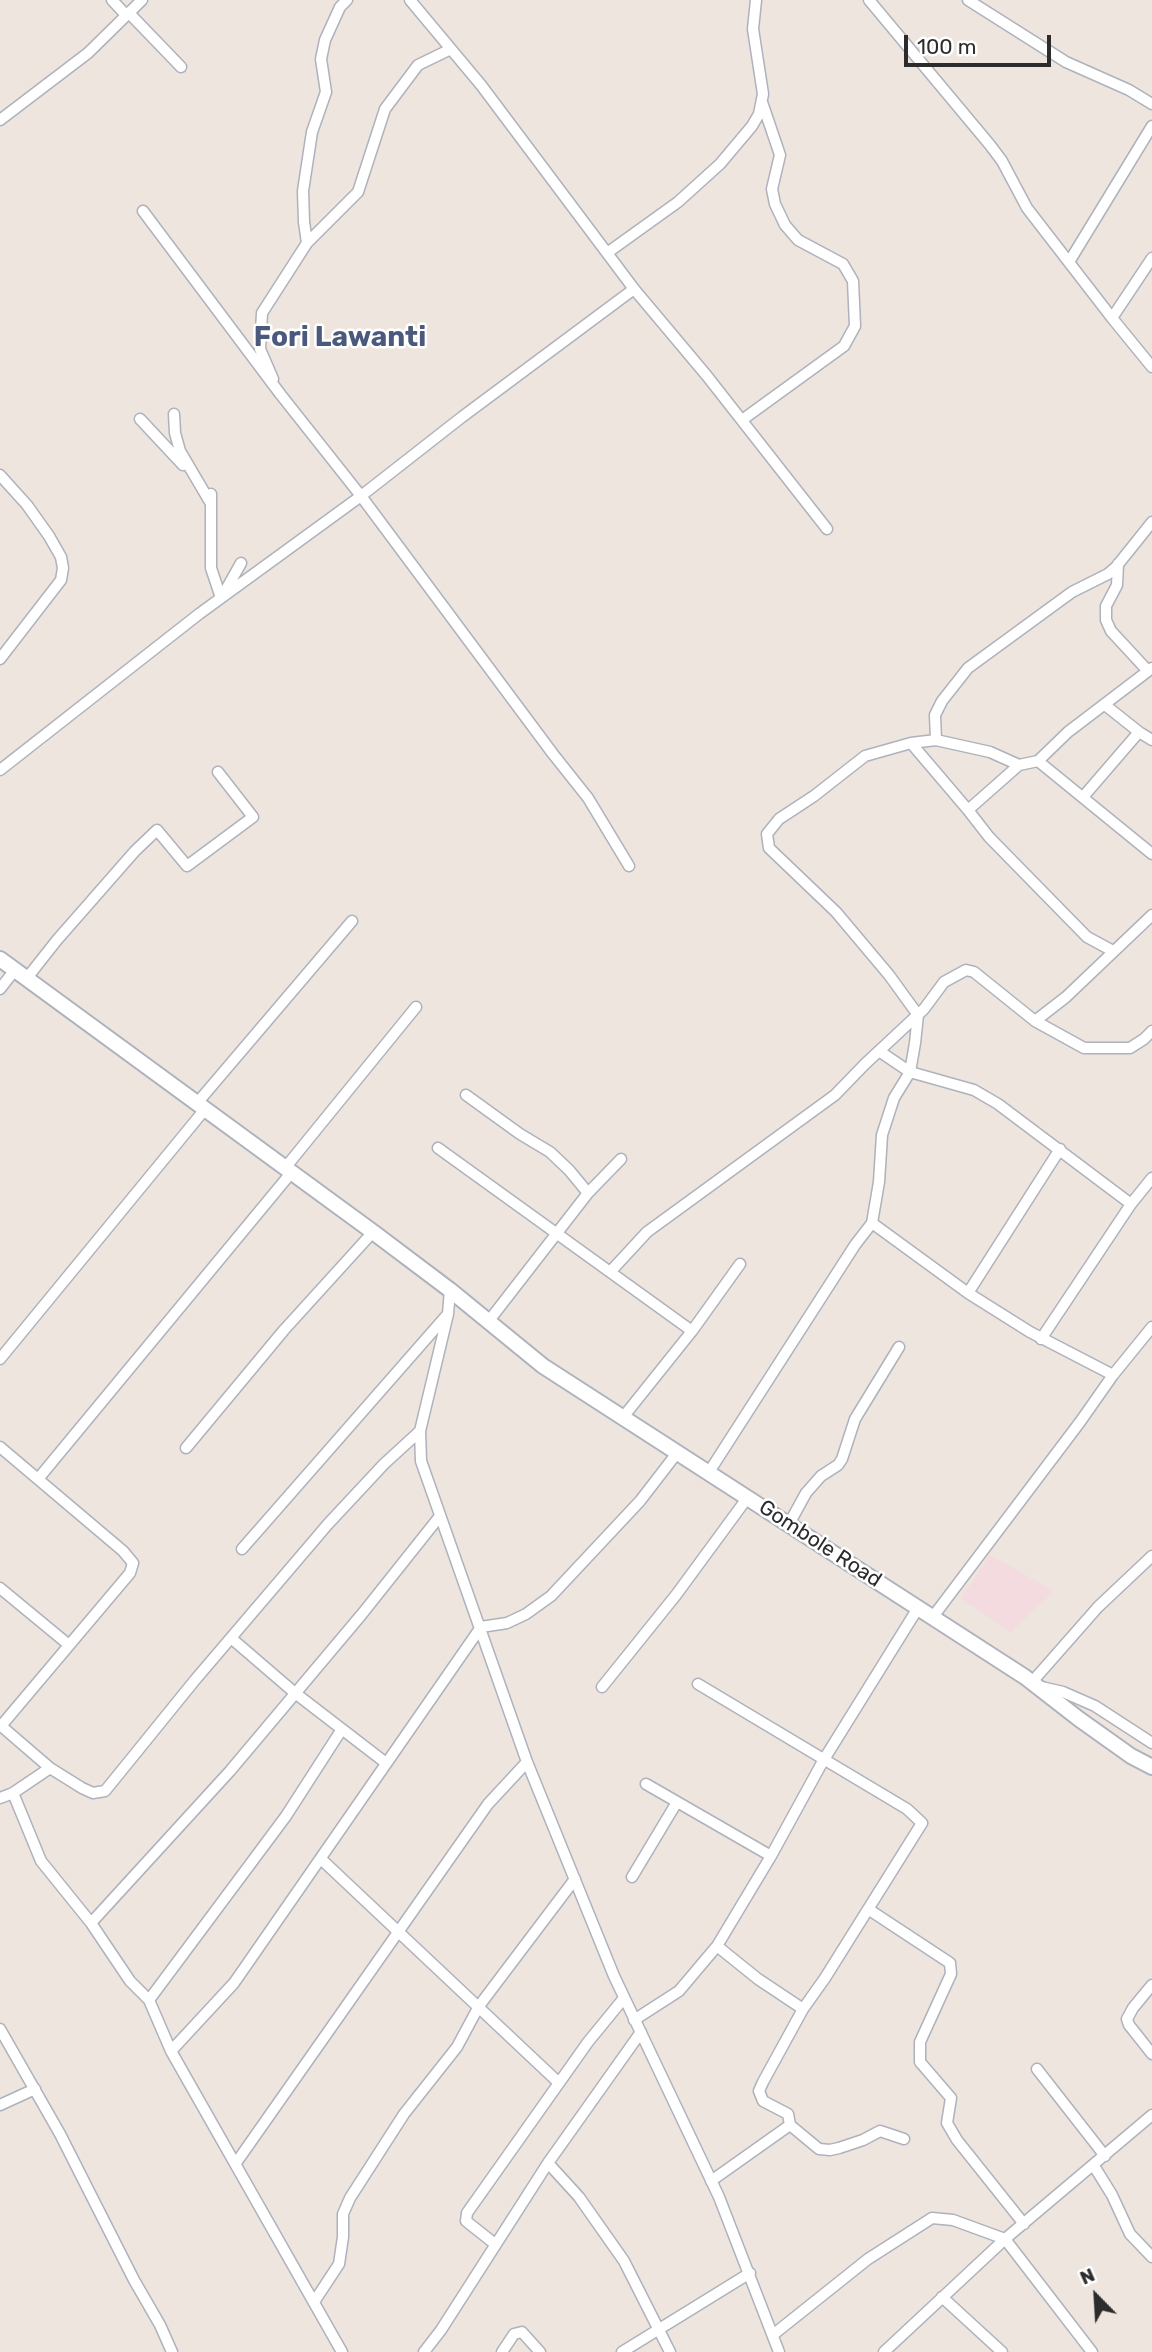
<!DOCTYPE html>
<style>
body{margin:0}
#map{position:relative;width:1152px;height:2352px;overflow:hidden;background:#ede5de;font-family:Rubik,sans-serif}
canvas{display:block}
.north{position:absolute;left:1061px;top:2261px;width:70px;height:70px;-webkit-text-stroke:5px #fff;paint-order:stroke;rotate:336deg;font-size:19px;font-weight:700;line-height:28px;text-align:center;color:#2c2c2c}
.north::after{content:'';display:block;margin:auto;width:24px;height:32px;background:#2c2c2c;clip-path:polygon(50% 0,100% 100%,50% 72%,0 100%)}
.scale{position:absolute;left:904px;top:35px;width:147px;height:32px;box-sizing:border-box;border:4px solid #2c2c2c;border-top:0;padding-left:9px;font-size:21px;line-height:24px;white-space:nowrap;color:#2c2c2c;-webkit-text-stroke:5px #fff;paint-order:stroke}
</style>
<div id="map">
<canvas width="1152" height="2352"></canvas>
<div class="north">N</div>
<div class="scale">100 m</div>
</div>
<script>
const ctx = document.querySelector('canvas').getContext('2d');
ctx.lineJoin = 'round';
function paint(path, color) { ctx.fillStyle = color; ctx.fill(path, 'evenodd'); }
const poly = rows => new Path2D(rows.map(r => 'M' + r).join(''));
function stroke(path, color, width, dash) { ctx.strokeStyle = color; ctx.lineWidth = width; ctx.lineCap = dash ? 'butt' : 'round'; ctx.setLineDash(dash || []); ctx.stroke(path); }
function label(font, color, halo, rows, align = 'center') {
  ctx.font = font + ' Rubik,sans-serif'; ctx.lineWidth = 5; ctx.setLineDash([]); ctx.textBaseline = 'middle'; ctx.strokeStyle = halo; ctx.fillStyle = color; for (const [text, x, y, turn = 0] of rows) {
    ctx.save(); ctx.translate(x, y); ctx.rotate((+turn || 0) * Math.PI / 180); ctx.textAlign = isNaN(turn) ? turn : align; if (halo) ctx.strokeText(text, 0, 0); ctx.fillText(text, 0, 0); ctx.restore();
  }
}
paint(poly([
 [990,1555,1054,1591,1011,1633,961,1598]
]), '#f4dbdf');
const street = poly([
 [112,0,126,15],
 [410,0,481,85,634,289,707,376,827,529],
 [869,0,990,145,1002,161,1027,208,1112,318,1152,367],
 [968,0,1066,62,1129,90,1152,104],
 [129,13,181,67],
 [0,120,88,53,142,0],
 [143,211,281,395,361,496,553,754,588,798,629,866],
 [307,243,304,222,303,191,312,132,326,92,321,59,325,40,340,7,347,0],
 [607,253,678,202,720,164,752,126,759,114,763,94,753,29,756,0],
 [1069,262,1152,126],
 [1112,318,1152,258],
 [273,379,260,349,262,313,307,243,358,192,385,109,418,65,451,49],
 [174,414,175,433,180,451,210,502],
 [140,419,183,465],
 [742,420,844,346,855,326,853,281,843,264,798,240,785,225,775,204,772,189,780,155,762,102],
 [0,475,27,505,49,536,61,557,63,568,61,580,0,659],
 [211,494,211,568,221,598],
 [1118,564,1117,585,1106,606,1106,620,1111,631,1148,671],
 [223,595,241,563],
 [1105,705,1139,732,1152,740],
 [936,740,935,715,942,701,968,668,1072,592,1108,574,1116,567,1152,522],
 [911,743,968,810],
 [1038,761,1152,854],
 [0,770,199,614,361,496,462,417,634,289],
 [1083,797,1139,732],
 [1113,951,1087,937,989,837,968,810,1019,765,1038,761,1068,732,1152,668],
 [27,978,57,940,135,851,157,830,187,866,253,817,218,772],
 [0,989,14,971],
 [1035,1021,1066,997,1152,915],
 [879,1051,910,1072,974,1090,998,1104,1131,1204],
 [466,1095,520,1134,550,1152,569,1170,588,1193],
 [198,1102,352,921],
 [438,1148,692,1331],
 [285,1168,416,1007],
 [872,1223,968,1293,1030,1332,1113,1375],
 [611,1271,647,1232,835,1095,865,1064,924,1009,944,982,966,970,974,972,1035,1021,1084,1048,1130,1048,1144,1039,1152,1031],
 [450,1290,448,1314,420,1431,421,1461,527,1762,614,1976,719,2197,779,2352],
 [968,1293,1060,1149],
 [488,1322,588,1193,621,1159],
 [1041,1339,1131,1204,1152,1178],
 [0,1359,206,1108],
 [624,1416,692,1331,740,1264],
 [0,1447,123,1551,133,1563,130,1573,1,1726],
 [186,1448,284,1330,373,1232],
 [709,1472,855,1245,872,1223,879,1182,882,1135,894,1098,910,1072,915,1043,918,1015,889,975,836,912,769,848,767,834,779,819,814,796,865,756,911,743,936,740,990,752,1019,765],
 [38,1479,291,1173],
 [789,1524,806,1493,821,1476,838,1465,842,1459,855,1419,899,1347],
 [242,1549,447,1315],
 [0,1588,69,1645],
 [932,1618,1080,1422,1113,1375,1152,1327],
 [231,1638,295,1693,386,1763],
 [1032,1682,1098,1607,1152,1556],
 [698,1684,907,1809,922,1823,825,1978,803,2009,763,2082,759,2091,763,2101,788,2114,790,2125,711,2181],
 [602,1687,676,1595,748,1497],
 [1041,1687,1063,1692,1095,1706,1152,1743],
 [0,1725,50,1768,82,1788,93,1793,105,1791,195,1680,328,1524,384,1464,420,1431],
 [646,1784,771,1856],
 [13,1793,41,1861,91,1923,130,1981,149,2000,171,2051,342,2352],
 [0,1798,13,1793,50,1768],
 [321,1859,559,2083],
 [632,1877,677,1802],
 [868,1909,950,1963,951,1974,920,2042,920,2062,951,2098,947,2123,957,2140,1024,2224],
 [91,1923,230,1771,362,1614,440,1516],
 [1152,1985,1133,2008,1127,2019,1129,2025,1152,2054],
 [149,2000,286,1816,342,1729],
 [803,2009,758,1979,717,1946,771,1856,823,1761,918,1608],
 [634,2020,679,1991,717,1946],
 [0,2029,60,2134,134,2280,160,2325,172,2352],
 [171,2051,234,1983,481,1627,507,1623,526,1614,551,1596,640,1501,677,1453],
 [1037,2069,1105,2156],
 [0,2105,35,2089],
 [790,2125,819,2149,830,2150,839,2148,863,2140,880,2131,904,2139],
 [236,2163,488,1804,527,1762],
 [548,2163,579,2197,624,2261,670,2352],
 [1094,2166,1112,2195,1130,2234,1152,2257],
 [1005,2239,1092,2352],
 [495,2244,466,2221,467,2213,588,2042,624,1998],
 [942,2297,1002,2352],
 [314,2302,339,2264,343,2237,343,2214,350,2198,404,2114,457,2047,479,2006,575,1879],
 [774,2334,868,2259,932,2218,953,2220,1005,2239],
 [424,2352,441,2330,548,2163,641,2032],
 [502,2352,514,2334,522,2332,540,2352],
 [622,2352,750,2273],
 [884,2352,1005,2239,1152,2115]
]);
const secondary = poly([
 [0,959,373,1232,450,1290,543,1366,1025,1677,1079,1719,1131,1756,1152,1767]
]);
stroke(street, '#aeb2bc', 13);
stroke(secondary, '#aeb2bc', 18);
stroke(street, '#fff', 10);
stroke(secondary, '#fff', 14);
label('21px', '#2c2c2c', '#fff', [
 ["Gombole Road",820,1544,33]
]);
label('bold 28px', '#4b597d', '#fff', [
 ["Fori Lawanti",340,338]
]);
</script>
